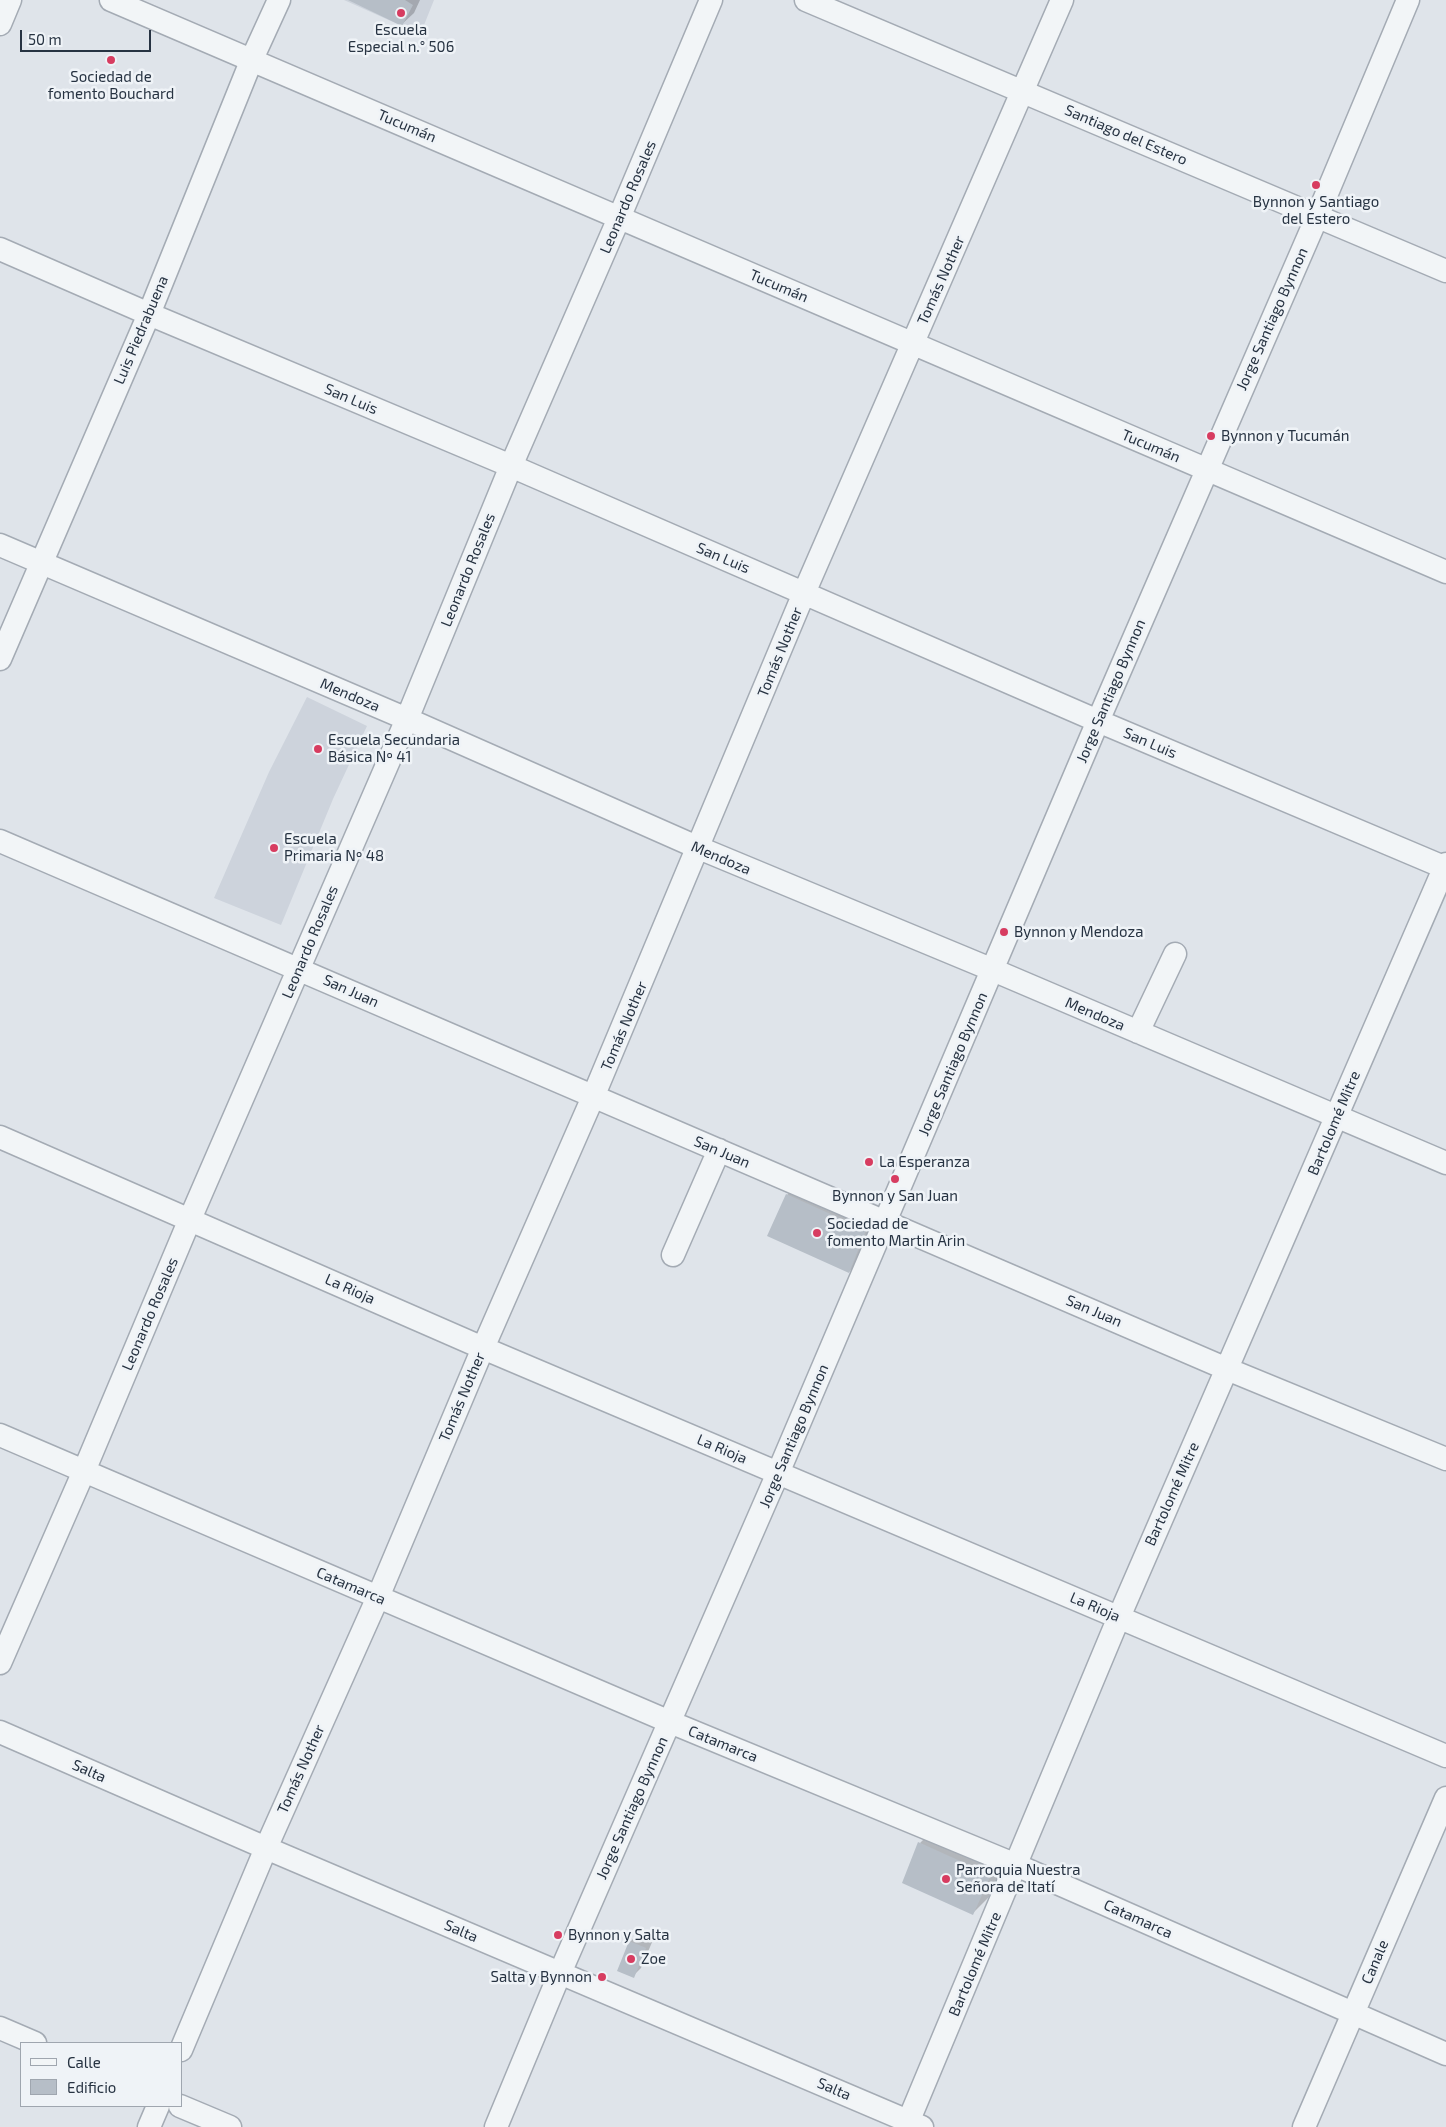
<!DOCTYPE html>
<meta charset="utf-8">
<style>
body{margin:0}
#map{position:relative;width:1446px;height:2127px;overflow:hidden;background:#dfe4ea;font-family:"Exo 2",sans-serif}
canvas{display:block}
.legend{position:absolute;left:20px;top:2042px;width:162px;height:65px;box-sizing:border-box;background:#eff3f7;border:1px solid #9fa6af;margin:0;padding:6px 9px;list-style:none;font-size:15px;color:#273342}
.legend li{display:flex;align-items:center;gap:10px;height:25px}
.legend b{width:25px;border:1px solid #9fa6af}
.scale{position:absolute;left:20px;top:30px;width:131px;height:22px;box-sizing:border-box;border:2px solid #273342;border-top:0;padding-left:6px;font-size:15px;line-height:18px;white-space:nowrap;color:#273342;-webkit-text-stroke:4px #eff3f7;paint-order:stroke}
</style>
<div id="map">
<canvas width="1446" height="2127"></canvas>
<ul class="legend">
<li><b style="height:6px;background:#f2f5f7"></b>Calle</li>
<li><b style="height:14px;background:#b6bec7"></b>Edificio</li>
</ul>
<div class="scale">50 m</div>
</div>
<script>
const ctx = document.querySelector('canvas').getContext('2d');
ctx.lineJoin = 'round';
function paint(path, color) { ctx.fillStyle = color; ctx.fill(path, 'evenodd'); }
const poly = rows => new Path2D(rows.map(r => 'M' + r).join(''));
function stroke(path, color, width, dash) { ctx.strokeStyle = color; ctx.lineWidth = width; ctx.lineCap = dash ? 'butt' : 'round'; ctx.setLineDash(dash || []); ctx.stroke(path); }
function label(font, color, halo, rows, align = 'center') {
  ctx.font = font + ' "Exo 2",sans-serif'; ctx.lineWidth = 5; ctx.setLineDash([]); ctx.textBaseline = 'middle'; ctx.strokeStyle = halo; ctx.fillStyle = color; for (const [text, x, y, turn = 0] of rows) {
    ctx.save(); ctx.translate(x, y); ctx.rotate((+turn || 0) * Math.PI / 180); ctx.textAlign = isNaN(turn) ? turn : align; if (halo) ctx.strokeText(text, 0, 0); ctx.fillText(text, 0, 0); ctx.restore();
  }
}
paint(poly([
 [344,0,434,0,422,30,402,26],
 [307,697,367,726,333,799,281,925,214,898,269,772]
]), '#cdd3dc');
paint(poly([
 [351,0,420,0,414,13,402,24],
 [799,1183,877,1218,861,1260,849,1272,787,1195],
 [936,1827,1006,1858,989,1897,973,1913,920,1843],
 [638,1934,653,1940,641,1968,633,1976,630,1942]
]), '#0003');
paint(poly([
 [348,0,405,0,413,5,402,26],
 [786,1194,866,1230,849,1273,767,1236],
 [918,1842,991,1875,973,1915,902,1883],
 [629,1941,646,1948,634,1978,617,1971]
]), '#b6bec7');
const minor = poly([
 [111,0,1446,572],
 [806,0,1446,271],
 [0,24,10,0],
 [0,249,149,314,511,466,1098,721,1446,868],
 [0,545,407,719,699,848,993,970,1446,1163],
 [0,659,149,314,252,59,279,0],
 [0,841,1227,1369,1446,1459],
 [1138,1032,1175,954],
 [0,1137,483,1348,1446,1756],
 [673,1255,719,1150],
 [0,1435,670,1722,1016,1865,1446,2054],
 [0,1663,84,1471,190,1219,407,719,511,466,619,218,711,0],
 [0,1732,266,1848,922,2127],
 [0,2028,35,2043],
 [181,2050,266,1848,378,1597,483,1348,593,1097,804,593,1062,0],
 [180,2106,230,2127],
 [149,2127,158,2106],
 [496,2127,560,1973,778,1473,1098,721,1317,217,1408,0],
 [906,2127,1119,1617,1446,864],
 [1304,2127,1446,1798]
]);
stroke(minor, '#a4abb4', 25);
stroke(minor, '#f2f5f7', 22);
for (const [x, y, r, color] of [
 [401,13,5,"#d73c60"],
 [111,60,5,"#d73c60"],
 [1316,185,5,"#d73c60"],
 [1211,436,5,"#d73c60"],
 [318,749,5,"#d73c60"],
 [274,848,5,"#d73c60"],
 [1004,932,5,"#d73c60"],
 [869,1162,5,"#d73c60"],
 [895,1179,5,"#d73c60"],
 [817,1233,5,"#d73c60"],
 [946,1879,5,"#d73c60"],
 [558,1935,5,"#d73c60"],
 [631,1959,5,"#d73c60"],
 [602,1977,5,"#d73c60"]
]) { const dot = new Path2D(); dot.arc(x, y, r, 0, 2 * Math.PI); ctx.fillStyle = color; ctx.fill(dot); stroke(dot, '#eff3f7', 2); }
label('15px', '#273342', '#eff3f7', [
 ["Escuela",401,30,"center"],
 ["Especial n.° 506",401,47,"center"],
 ["Sociedad de",111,77,"center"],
 ["fomento Bouchard",111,94,"center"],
 ["Bynnon y Santiago",1316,202,"center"],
 ["del Estero",1316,219,"center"],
 ["Bynnon y Tucumán",1221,436],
 ["Escuela Secundaria",328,740],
 ["Básica Nº 41",328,757],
 ["Escuela",284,839],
 ["Primaria Nº 48",284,856],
 ["Bynnon y Mendoza",1014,932],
 ["La Esperanza",879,1162],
 ["Bynnon y San Juan",895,1196,"center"],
 ["Sociedad de",827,1224],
 ["fomento Martin Arin",827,1241],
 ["Parroquia Nuestra",956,1870],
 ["Señora de Itatí",956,1887],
 ["Bynnon y Salta",568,1935],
 ["Zoe",641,1959],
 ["Salta y Bynnon",592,1977,"right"]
], 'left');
label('15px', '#273342', '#eff3f7', [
 ["Tucumán",407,126,23],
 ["Santiago del Estero",1126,135,23],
 ["Leonardo Rosales",628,197,-67],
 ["Tomás Nother",941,280,-66],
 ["Tucumán",779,286,23],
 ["Jorge Santiago Bynnon",1272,319,-66],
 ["Luis Piedrabuena",141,330,-67],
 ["San Luis",351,399,23],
 ["Tucumán",1151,446,23],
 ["San Luis",723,558,23],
 ["Leonardo Rosales",468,570,-68],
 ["Tomás Nother",780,652,-68],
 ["Jorge Santiago Bynnon",1111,691,-67],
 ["Mendoza",350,695,23],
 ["San Luis",1150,743,23],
 ["Mendoza",721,858,23],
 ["Leonardo Rosales",310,942,-67],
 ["San Juan",351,991,24],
 ["Mendoza",1095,1014,23],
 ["Tomás Nother",624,1026,-67],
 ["Jorge Santiago Bynnon",953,1064,-67],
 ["Bartolomé Mitre",1334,1123,-67],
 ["San Juan",722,1152,23],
 ["La Rioja",350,1289,24],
 ["San Juan",1094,1311,23],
 ["Leonardo Rosales",150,1314,-67],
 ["Tomás Nother",462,1397,-67],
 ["Jorge Santiago Bynnon",794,1436,-67],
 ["La Rioja",722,1449,23],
 ["Bartolomé Mitre",1172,1494,-66],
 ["Catamarca",351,1586,23],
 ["La Rioja",1095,1607,23],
 ["Catamarca",723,1744,22],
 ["Tomás Nother",301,1769,-66],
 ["Salta",89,1771,24],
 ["Jorge Santiago Bynnon",632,1808,-66],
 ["Catamarca",1138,1919,24],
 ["Salta",461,1931,23],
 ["Canale",1375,1962,-67],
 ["Bartolomé Mitre",975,1964,-67],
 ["Salta",834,2089,23]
]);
</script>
